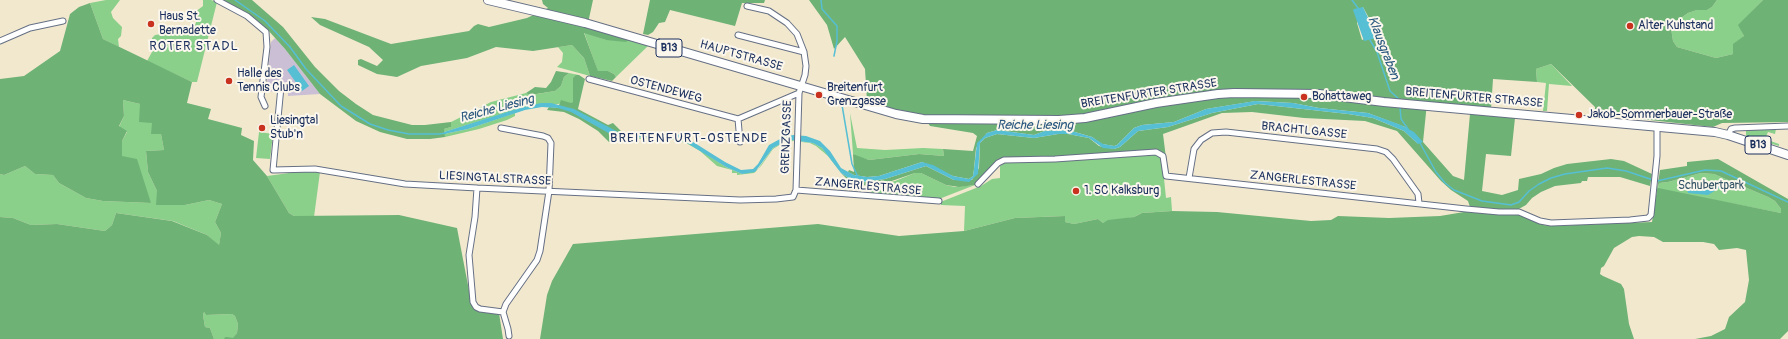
<!DOCTYPE html>
<meta charset="utf-8">
<style>
body{margin:0}
canvas{display:block;background:#f2e8ce}
</style>
<canvas width="1788" height="339"></canvas>
<script>
const ctx = document.querySelector('canvas').getContext('2d');
ctx.lineJoin = 'round';
function paint(path, color) { ctx.fillStyle = color; ctx.fill(path, 'evenodd'); }
const poly = rows => new Path2D(rows.map(r => 'M' + r).join(''));
function stroke(path, color, width, dash) { ctx.strokeStyle = color; ctx.lineWidth = width; ctx.lineCap = dash ? 'butt' : 'round'; ctx.setLineDash(dash || []); ctx.stroke(path); }
function label(font, color, halo, rows, align = 'center') {
  ctx.font = font + ' Pangolin,sans-serif'; ctx.lineWidth = 4; ctx.setLineDash([]); ctx.textBaseline = 'middle'; ctx.strokeStyle = halo; ctx.fillStyle = color; for (const [text, x, y, turn = 0] of rows) {
    ctx.save(); ctx.translate(x, y); ctx.rotate((+turn || 0) * Math.PI / 180); ctx.textAlign = isNaN(turn) ? turn : align; if (halo) ctx.strokeText(text, 0, 0); ctx.fillText(text, 0, 0); ctx.restore();
  }
}
paint(poly([
 [275,38,285,49,320,94,288,96,288,91,278,87,277,90,266,93,271,42]
]), '#cbbfd5');
paint(poly([
 [106,0,120,0,111,12,113,18,122,27,121,36,118,39,119,47,103,39,90,3],
 [203,0,211,0,217,2,197,82,192,82,147,61,152,52,152,38,155,35,191,29,196,23,195,12,203,6],
 [1717,0,1763,0,1739,25,1744,36,1733,54,1716,58,1677,47,1673,41,1671,28,1674,23,1688,13,1697,10,1707,10,1712,7],
 [584,32,606,40,629,39,648,46,616,77,614,74,608,71,598,72],
 [572,45,584,58,590,76,557,67,562,62,563,53,558,47],
 [1551,64,1572,86,1549,84,1547,111,1543,111,1546,83,1537,82,1536,69],
 [569,73,579,75,576,76,573,102,571,104,562,101,559,104,532,105,444,132,444,129,451,127,451,122,491,102,526,93,531,95,555,91,561,86,564,77],
 [123,100,140,104,161,134,164,150,146,151,148,172,157,191,185,205,209,200,222,204,215,222,221,233,219,246,207,235,173,221,116,213,112,225,105,231,57,224,31,225,13,218,0,217,0,174,4,175,25,166,35,174,53,175,59,183,86,198,103,201,151,203,122,156,122,141,127,132,119,127,124,116],
 [515,113,515,116,507,120,479,129,445,137,444,134,468,129],
 [850,113,857,148,885,150,923,148,943,149,944,156,919,154,869,160,859,157,853,154],
 [1776,129,1775,134,1768,132,1765,139,1779,144,1779,146,1746,136,1746,130],
 [259,132,273,134,270,159,256,158],
 [666,136,687,142,726,167,742,174,758,169,773,148,784,142,791,140,813,143,822,148,829,156,841,173,828,156,816,146,810,143,793,141,783,143,773,149,761,166,754,173,737,175,737,173,732,173,732,170,717,166,700,151,686,143,665,138,633,139,632,138],
 [1154,155,1159,155,1162,159,1166,198,1171,197,1172,211,1142,213,1134,217,1103,223,1098,219,1074,224,1065,222,1064,216,1015,218,964,231,965,206,941,205,941,202,943,201,981,186,992,179,1000,178,1000,166,1005,163],
 [304,171,320,172,314,217,294,216,289,213,267,176],
 [915,173,921,173,946,185,955,187,975,185,939,199,871,193,871,186,895,181],
 [1701,173,1714,174,1768,197,1775,201,1781,209,1781,213,1658,189,1659,183,1668,182],
 [204,312,206,315,232,314,235,316,238,324,237,333,233,339,214,339,210,328,205,327,203,315]
]), '#8ad08a');
paint(poly([
 [222,0,252,0,283,27,315,67,339,91,356,104,373,115,412,125,425,125,451,122,451,127,444,129,445,137,430,139,407,139,380,132,356,121,320,94,285,49,267,29,245,13],
 [542,0,593,0,588,23,629,39,626,42,606,40,584,33,598,71,608,71,614,74,616,77,612,81,590,76,584,58,572,45,533,51,496,47,467,58,421,66,397,77,377,74,358,65,358,60,361,59,377,66,383,60,369,47,320,25,311,17,325,19,391,44,469,31,474,26,478,24,489,27,527,18,548,8,543,4],
 [650,0,765,0,764,3,742,3,735,26,670,10,665,22,659,23,653,32,648,35,643,34],
 [809,0,1717,0,1712,7,1707,10,1697,10,1688,13,1674,23,1671,28,1673,41,1677,47,1716,58,1733,54,1733,44,1744,36,1738,25,1763,0,1788,0,1788,122,1722,123,1713,127,1595,114,1595,107,1551,64,1536,69,1537,82,1493,79,1491,109,1427,103,1423,142,1453,176,1464,180,1470,114,1515,118,1511,156,1486,154,1482,191,1502,195,1518,190,1519,179,1541,174,1554,168,1567,164,1611,159,1624,161,1652,174,1650,186,1620,177,1588,177,1587,181,1582,181,1581,183,1555,186,1541,192,1532,198,1526,205,1517,210,1502,211,1470,207,1468,201,1451,190,1441,181,1397,131,1365,121,1304,118,1252,112,1222,113,1163,134,1166,158,1162,152,1156,150,1049,158,1003,158,998,159,980,181,975,185,959,187,946,185,921,173,915,173,883,184,871,186,852,184,841,173,853,181,864,182,885,179,926,166,954,180,972,180,979,168,980,143,985,138,997,134,1034,138,1058,134,1068,134,1089,138,1099,146,1114,149,1120,147,1138,131,1168,127,1212,113,1258,104,1348,114,1373,118,1404,131,1418,144,1405,127,1368,113,1319,108,1293,103,1256,101,1206,109,1174,122,1142,125,1134,128,1117,145,1114,146,1102,144,1092,137,1068,130,1045,131,1034,135,997,130,987,133,976,148,974,169,973,176,969,179,953,176,922,162,879,176,867,177,854,175,848,172,849,170,854,172,853,154,869,160,919,154,944,156,943,149,973,151,977,136,973,133,930,126,928,123,912,115,867,101,865,69,845,37,834,49,827,25],
 [1363,7,1377,33,1362,40,1357,23],
 [90,3,103,39,192,82,187,103,211,109,208,119,242,128,241,135,254,141,253,160,267,176,289,213,294,216,399,215,457,228,472,306,477,310,499,313,503,339,224,339,225,337,227,337,233,338,237,333,238,324,235,316,232,314,206,315,204,312,203,315,205,327,210,328,214,339,0,339,0,217,13,218,31,225,57,224,105,231,112,225,116,213,172,221,207,235,219,245,221,233,215,222,222,204,209,200,185,205,156,205,157,191,148,172,146,151,164,150,161,134,151,134,152,123,139,122,140,104,123,100,124,116,119,126,127,131,122,141,122,156,137,159,151,203,103,201,86,198,59,183,53,175,35,174,25,166,4,175,0,174,0,79,24,76,60,51,70,14,79,7],
 [556,71,569,73,564,77,561,86,555,91,530,95,526,93,535,87,546,88,551,82],
 [576,75,579,75,585,79,578,109,608,125,613,123,623,133,631,133,633,139,617,139,609,142,598,131,579,119,564,112,547,110,549,107,558,108,561,100,571,103,573,102,573,78],
 [1718,159,1788,199,1788,331,1780,339,1695,339,1711,336,1725,329,1729,317,1745,302,1749,280,1746,250,1737,248,1719,250,1714,244,1703,242,1663,242,1654,237,1639,236,1632,237,1614,248,1604,266,1601,268,1600,274,1603,276,1621,284,1624,289,1629,324,1634,339,540,339,547,295,552,281,573,244,818,224,899,236,964,231,1015,218,1065,216,1065,222,1074,224,1098,219,1103,223,1108,220,1134,217,1142,213,1172,211,1217,212,1311,221,1331,220,1338,216,1389,218,1440,216,1470,211,1517,214,1531,218,1543,225,1552,226,1652,222,1660,170,1687,166,1687,162],
 [1701,173,1714,174,1768,197,1775,201,1781,209,1781,213,1658,188,1659,183,1668,182]
]), '#6fb276');
paint(poly([
 [1363,7,1372,26,1377,33,1377,38,1364,41,1353,10,1354,9],
 [294,65,309,86,302,91,287,70],
 [1255,101,1293,103,1319,108,1368,113,1401,125,1414,132,1423,142,1418,144,1404,131,1373,118,1348,114,1258,104,1212,113,1168,127,1138,131,1120,147,1114,149,1103,148,1089,138,1068,134,1058,134,1034,138,997,134,985,138,980,143,978,174,969,182,954,180,926,166,885,179,864,182,853,181,841,173,822,148,813,143,791,140,784,142,773,148,755,172,742,174,726,167,679,138,666,136,624,138,612,135,571,112,558,108,542,107,525,110,468,129,444,134,444,132,520,108,541,103,551,103,574,109,622,134,670,133,682,135,725,162,741,170,753,169,758,164,769,145,780,139,793,135,806,136,820,141,830,151,841,168,854,175,867,177,879,176,922,162,933,165,953,176,969,179,973,176,974,169,977,143,987,133,997,130,1034,135,1045,131,1068,130,1092,137,1103,144,1114,146,1117,145,1134,128,1142,125,1174,122,1206,109],
 [1710,183,1721,187,1708,195,1688,193,1687,190,1689,184,1694,184,1703,188]
]), '#56bfd3');
stroke(poly([
 [235,0,265,21,290,47,306,69,341,106,370,124,388,130,409,134,439,134,446,133],
 [821,0,822,9,837,26,837,41,834,56],
 [1352,0,1358,8],
 [1370,40,1377,52,1390,91,1400,100],
 [842,105,852,164,858,177],
 [1400,107,1401,119,1408,129],
 [1420,143,1436,172,1445,183,1454,190,1482,201,1511,205,1519,202,1529,191,1539,184,1551,178,1565,174,1607,168,1626,171,1653,180],
 [1657,181,1705,170,1721,171,1788,202]
]), '#56bfd3', 1.5);
const minor = poly([
 [217,0,247,16,266,32,267,47,261,97,265,106],
 [738,35,804,52],
 [0,41,30,28,63,21],
 [589,79,738,119,799,93],
 [281,87,273,170,315,169,405,184,477,188,740,200,776,199,793,197,796,190,799,93,805,75,806,66,804,52,797,34,787,23,769,11,747,6],
 [738,119,740,142],
 [1728,135,1731,129,1735,128,1788,126],
 [1189,178,1194,149,1201,140,1212,133,1226,132,1377,149,1386,152,1393,159,1418,194,1419,203],
 [978,184,998,163,1004,160,1055,159,1156,152,1163,156,1166,176,1466,209,1499,212,1519,212,1540,221,1551,223,1630,220,1648,218,1651,215,1657,156,1657,126],
 [477,188,475,217,469,255,473,302,476,307,480,309,503,312,506,304,537,260,540,251,549,191,551,143,548,138,543,136,501,128],
 [796,190,939,201],
 [503,312,508,329,509,336]
]);
const primary = poly([
 [488,0,585,23,896,114,923,119,1059,120,1085,118,1156,103,1218,94,1234,93,1319,94,1384,102,1715,132,1728,135,1788,155]
]);
stroke(minor, '#667085', 7);
stroke(primary, '#667085', 10);
stroke(minor, '#fff', 5);
stroke(primary, '#fff', 8);
for (const [x, y, r, color] of [
 [151,24,4,"#c8321e"],
 [1630,26,4,"#c8321e"],
 [229,81,4,"#c8321e"],
 [819,95,4,"#c8321e"],
 [1304,97,4,"#c8321e"],
 [1579,115,4,"#c8321e"],
 [262,128,4,"#c8321e"],
 [1076,191,4,"#c8321e"]
]) { const dot = new Path2D(); dot.arc(x, y, r, 0, 2 * Math.PI); ctx.fillStyle = color; ctx.fill(dot); stroke(dot, '#fbf7ec', 1.5); }
for (const [x, y, w] of [
 [669,48,26],
 [1758,145,26]
]) { const box = new Path2D(); box.roundRect(x - w / 2, y - 9, w, 18, 3); ctx.fillStyle = '#fbf7ec'; ctx.fill(box); stroke(box, '#1b2f5e', 1); }
label('bold 11px', '#1b2f5e', null, [
 ["B13",669,48],
 ["B13",1758,145]
]);
label('12px', '#1b2f5e', '#fbf7ec', [
 ["Haus St.",159,17],
 ["Bernadette",159,31],
 ["Alter Kuhstand",1638,26],
 ["Halle des",237,74],
 ["Tennis Clubs",237,88],
 ["Breitenfurt",827,88],
 ["Grenzgasse",827,102],
 ["Bohattaweg",1312,97],
 ["Jakob-Sommerbauer-Straße",1587,115],
 ["Liesingtal",270,121],
 ["Stub'n",270,135],
 ["1. SC Kalksburg",1084,191]
], 'left');
label('12px', '#1b2f5e', '#fbf7ec', [
 ["HAUPTSTRASSE",741,56,16],
 ["OSTENDEWEG",666,90,15],
 ["BREITENFURTER STRASSE",1149,94,-9],
 ["BREITENFURTER STRASSE",1474,98,5],
 ["BRACHTLGASSE",1304,131,6],
 ["GRENZGASSE",787,137,-88],
 ["LIESINGTALSTRASSE",495,179,3],
 ["ZANGERLESTRASSE",1303,181,6],
 ["ZANGERLESTRASSE",868,187,5]
]);
label('12px', '#375769', '#fbf7ec', [
 ["Schubertpark",1711,186]
]);
ctx.letterSpacing = '1px';
label('13px', '#1b2f5e', '#fbf7ec', [
 ["ROTER STADL",194,47],
 ["BREITENFURT-OSTENDE",689,139]
]);
ctx.letterSpacing = '0px';
label('italic 13px', '#2d5a81', '#fbf7ec', [
 ["Klausgraben",1383,48,69],
 ["Reiche Liesing",497,109,-15],
 ["Reiche Liesing",1035,126]
]);
</script>
